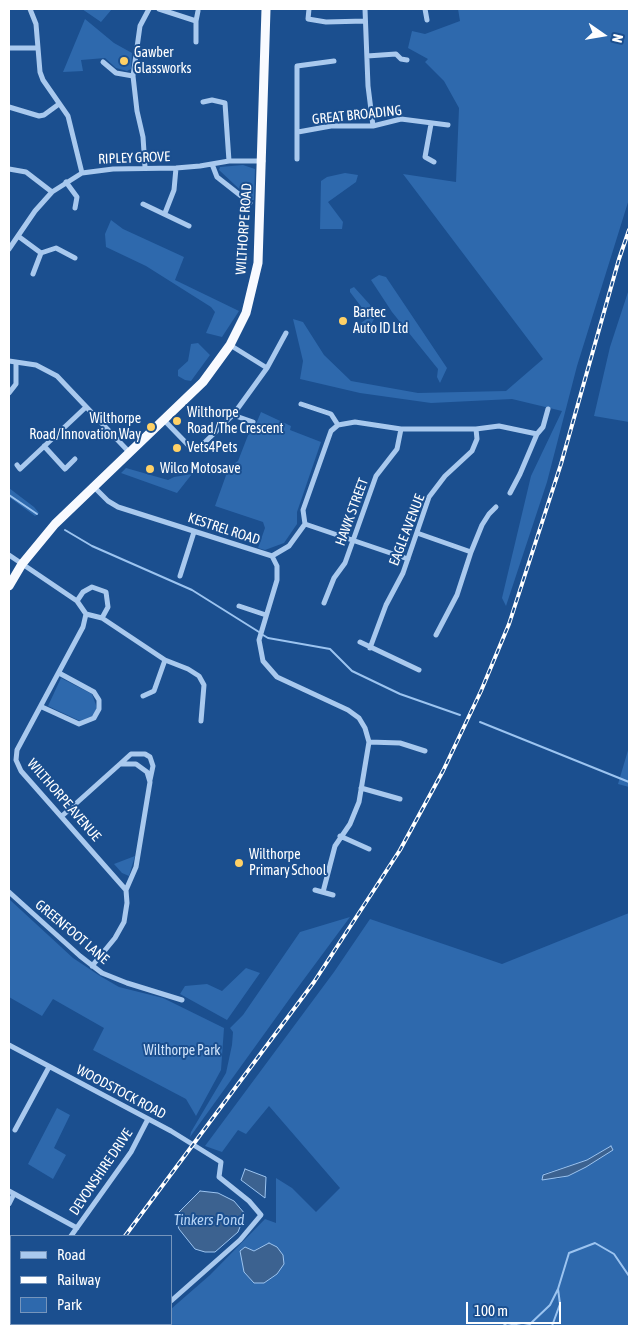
<!DOCTYPE html>
<style>
body{margin:0}
#map{position:relative;width:638px;height:1335px;overflow:hidden;background:#1b4f8f;font-family:"Asap Condensed",sans-serif}
canvas{display:block}
.frame{position:absolute;inset:0;border:10px solid #fff;pointer-events:none}
.legend{position:absolute;left:10px;top:1235px;width:162px;height:90px;box-sizing:border-box;background:#1b4f8f;border:1px solid #7695bc;margin:0;padding:6px 9px;list-style:none;font-size:15px;color:#fff}
.legend li{display:flex;align-items:center;gap:10px;height:25px}
.legend b{width:25px;border:1px solid #7695bc}
.north{position:absolute;left:578px;top:10px;width:50px;height:50px;-webkit-text-stroke:4px #1b4f8f;paint-order:stroke;rotate:103deg;font-size:14px;font-weight:700;line-height:20px;text-align:center;color:#fff}
.north::after{content:'';display:block;margin:auto;width:18px;height:22px;background:#fff;clip-path:polygon(50% 0,100% 100%,50% 72%,0 100%)}
.scale{position:absolute;left:466px;top:1302px;width:95px;height:22px;box-sizing:border-box;border:2px solid #fff;border-top:0;padding-left:6px;font-size:15px;line-height:18px;white-space:nowrap;color:#fff;-webkit-text-stroke:4px #1b4f8f;paint-order:stroke}
</style>
<div id="map">
<canvas width="638" height="1335"></canvas>
<div class="frame"></div>
<ul class="legend">
<li><b style="height:6px;background:#a9c9ee"></b>Road</li>
<li><b style="height:6px;background:#fff"></b>Railway</li>
<li><b style="height:14px;background:#2e69ad"></b>Park</li>
</ul>
<div class="north">N</div>
<div class="scale">100 m</div>
</div>
<script>
const ctx = document.querySelector('canvas').getContext('2d');
ctx.lineJoin = 'round';
function paint(path, color) { ctx.fillStyle = color; ctx.fill(path, 'evenodd'); }
const poly = rows => new Path2D(rows.map(r => 'M' + r).join(''));
function stroke(path, color, width, dash) { ctx.strokeStyle = color; ctx.lineWidth = width; ctx.lineCap = dash ? 'butt' : 'round'; ctx.setLineDash(dash || []); ctx.stroke(path); }
function label(font, color, halo, rows, align = 'center') {
  ctx.font = font + ' "Asap Condensed",sans-serif'; ctx.lineWidth = 4; ctx.setLineDash([]); ctx.textBaseline = 'middle'; ctx.strokeStyle = halo; ctx.fillStyle = color; for (const [text, x, y, turn = 0] of rows) {
    ctx.save(); ctx.translate(x, y); ctx.rotate((+turn || 0) * Math.PI / 180); ctx.textAlign = isNaN(turn) ? turn : align; if (halo) ctx.strokeText(text, 0, 0); ctx.fillText(text, 0, 0); ctx.restore();
  }
}
paint(poly([
 [82,9,112,9,101,22],
 [458,9,629,9,629,199,577,366,547,482,506,606,502,598,531,476,562,411,512,399,431,403,360,393,300,379,303,361,293,319,303,322,324,355,351,381,418,393,506,391,543,359,403,174,456,182,459,108,444,81,425,62,428,59,408,48,412,31,425,34,460,21],
 [85,19,114,43,132,53,131,69,127,71,116,68,105,58,81,60,83,71,63,72],
 [243,165,255,169,254,200,251,200,219,170,220,167],
 [345,173,358,175,356,182,328,202,343,222,342,229,320,229,321,181,327,177],
 [111,220,123,229,184,257,175,280,239,311,222,337,206,333,215,312,211,307,146,266,106,247,105,234],
 [379,275,386,277,447,368,440,383,437,377,438,369,392,312,371,280],
 [354,287,373,308,374,319,370,326,356,334,352,333,353,329,369,317,350,292,350,289],
 [629,289,629,422,594,416,610,347],
 [198,343,210,355,191,381,185,380,178,376,178,370,188,361,191,344],
 [261,412,291,426,290,430,321,442,297,512,297,524,284,543,265,550,258,548,265,528,263,522,215,506,229,467,238,461,252,425,256,424],
 [126,468,168,480,174,477,192,474,177,493,121,473],
 [9,488,34,507,39,513,35,516,9,497],
 [61,678,92,694,97,708,93,716,80,721,48,706],
 [629,747,629,787,618,784],
 [135,856,129,876,122,873,114,864],
 [9,899,73,958,100,976,119,987,163,998,224,1028,221,1070,196,1116,186,1099,93,1050,104,1028,53,999,42,1016,9,997],
 [629,913,629,1326,148,1326,150,1324,171,1324,171,1309,210,1275,265,1219,276,1223,276,1178,292,1188,316,1212,340,1188,269,1106,246,1134,238,1130,222,1152,205,1146,334,972,370,919,502,964],
 [611,1146,613,1150,568,1176,557,1179,543,1174,587,1160],
 [260,1247,284,1264,277,1274,264,1283,244,1272,240,1251,254,1251],
 [350,917,293,994,190,1137,191,1132,226,1073,232,1045,233,1032,230,1028,243,1015,300,932],
 [246,968,260,973,227,1020,180,994,185,986,207,984,222,991],
 [57,1108,70,1115,54,1148,66,1155,53,1179,28,1164]
]), '#2e69ad');
const water = poly([
 [611,1146,613,1150,586,1167,568,1176,542,1180,543,1175,587,1160,611,1146],
 [245,1169,266,1177,265,1198,241,1180,245,1169],
 [200,1191,218,1193,234,1201,245,1214,238,1232,215,1252,205,1252,195,1249,179,1229,176,1221,178,1213,200,1191],
 [269,1243,277,1247,283,1255,284,1264,277,1274,264,1283,254,1283,244,1272,240,1251,245,1247,254,1251,269,1243]
]);
paint(water, '#3c6290');
stroke(water, '#9cc4f0', 1);
stroke(poly([
 [9,495,37,514],
 [65,530,92,546,192,590,259,632],
 [263,635,268,638,330,649,352,671,400,694,460,715],
 [480,722,629,782],
 [503,1326,507,1323,521,1326],
 [524,1326,529,1325,550,1305,558,1289],
 [552,1326,560,1304,558,1289,569,1253,595,1243,614,1254,629,1276]
]), '#9cc4f0', 2);
stroke(poly([
 [30,9,36,24,40,72,43,80,68,116,82,173],
 [159,9,196,21,196,42],
 [309,9,308,19,326,22,365,21],
 [365,9,368,86,373,126],
 [425,9,427,20],
 [196,21,198,11],
 [9,48,37,48],
 [367,56,396,54,401,59,407,60],
 [103,62,116,73,133,76],
 [203,102,212,100,225,103,229,161],
 [9,107,39,116,44,115,59,104],
 [431,124,425,157,434,162],
 [298,132,331,126,373,126,401,119,448,125],
 [297,159,297,66,334,61],
 [212,164,217,177,250,203],
 [145,167,143,137,137,111,133,76,140,26,149,9],
 [9,169,26,172,52,192],
 [66,182,77,197,75,208],
 [143,204,189,226],
 [165,213,174,190,176,168],
 [18,236,41,253,56,248,75,258],
 [9,249,35,211,52,192,82,173,113,169,176,168,200,166,229,161,263,161],
 [33,274,41,253],
 [230,345,267,368],
 [9,361,36,365,57,376,130,453],
 [9,393,16,384,16,362],
 [301,404,331,414,338,425],
 [233,415,253,422],
 [164,420,191,448,201,446,233,415,267,368,286,333],
 [537,434,543,427,548,409],
 [44,446,65,469,75,459],
 [17,465,20,469,86,407],
 [94,487,108,501,118,507,272,556,289,546,305,524,303,510,331,431,338,425,355,422,401,429,476,429,499,426,537,434,520,474,510,493],
 [305,524,408,559],
 [417,533,471,552],
 [9,555,77,601,86,614,83,627,17,750,16,760,21,771,126,890,127,903,124,922,115,938,92,966],
 [272,556,277,566,277,580,259,640,263,661,277,677,348,710,359,718,365,728,369,742,359,802,350,824,335,846,323,892],
 [180,576,194,532],
 [77,601,83,592,92,587,106,592,108,607,102,618,86,614],
 [324,603,334,578,345,563,376,476,397,449,401,429],
 [239,606,266,615],
 [102,618,165,660,188,669,199,676,204,685,201,721],
 [436,635,457,595,471,552,482,525,489,514,496,507],
 [360,642,419,670],
 [370,648,386,605,403,573,429,497,445,476,472,451,477,439,476,429],
 [143,696,154,691,165,660],
 [42,707,79,724,94,718,99,709,99,700,94,692,59,673],
 [369,742,400,743,425,751],
 [120,764,131,754,145,754,150,757,153,766,150,780],
 [361,788,400,799],
 [62,816,120,764,136,764,147,772,150,782,136,867,126,890],
 [340,836,369,849],
 [315,890,333,895],
 [9,892,80,956,102,973,127,983,182,1000],
 [9,1045,171,1131,221,1162,219,1177,249,1201,261,1215,240,1240,171,1301],
 [15,1130,49,1067],
 [9,1191,77,1228],
 [9,1204,14,1194],
 [71,1236,131,1152,148,1119],
 [9,1305,11,1303],
 [137,1326,140,1324]
]), '#a9c9ee', 5);
stroke(poly([
 [9,586,22,564,55,524,203,382,230,345,246,313,258,263,266,9]
]), '#f8faff', 9);
const rail = poly([
 [125,1236,314,982,400,850,443,771,481,691,509,624,561,464,619,259,629,230],
 [51,1326,53,1324]
]);
stroke(rail, '#fff', 4);
stroke(rail, '#1b4f8f', 2, [5.5]);
for (const [x, y, r, color] of [
 [124,61,5,"#ffd166"],
 [343,321,5,"#ffd166"],
 [177,421,5,"#ffd166"],
 [151,427,5,"#ffd166"],
 [177,448,5,"#ffd166"],
 [150,469,5,"#ffd166"],
 [239,863,5,"#ffd166"]
]) { const dot = new Path2D(); dot.arc(x, y, r, 0, 2 * Math.PI); ctx.fillStyle = color; ctx.fill(dot); stroke(dot, '#1b4f8f', 2); }
label('14px', '#fff', '#1b4f8f', [
 ["Gawber",134,53],
 ["Glassworks",134,69],
 ["Bartec",353,313],
 ["Auto ID Ltd",353,329],
 ["Wilthorpe",187,413],
 ["Road/The Crescent",187,429],
 ["Wilthorpe",141,419,"right"],
 ["Road/Innovation Way",141,435,"right"],
 ["Vets4Pets",187,448],
 ["Wilco Motosave",160,469],
 ["Wilthorpe",249,855],
 ["Primary School",249,871]
], 'left');
label('14px', '#fff', '#1b4f8f', [
 ["GREAT BROADING",357,115,-6],
 ["RIPLEY GROVE",134,158,-2],
 ["WILTHORPE ROAD",244,229,-86],
 ["HAWK STREET",352,512,-70],
 ["KESTREL ROAD",224,529,18],
 ["EAGLE AVENUE",407,530,-69],
 ["WILTHORPE AVENUE",64,800,49],
 ["GREENFOOT LANE",72,932,40],
 ["WOODSTOCK ROAD",121,1092,28],
 ["DEVONSHIRE DRIVE",101,1172,-56]
]);
label('14px', '#cfe3fa', '#1b4f8f', [
 ["Wilthorpe Park",182,1051]
]);
label('italic 15px', '#b5d3f5', '#1b4f8f', [
 ["Tinkers Pond",209,1220]
]);
</script>
